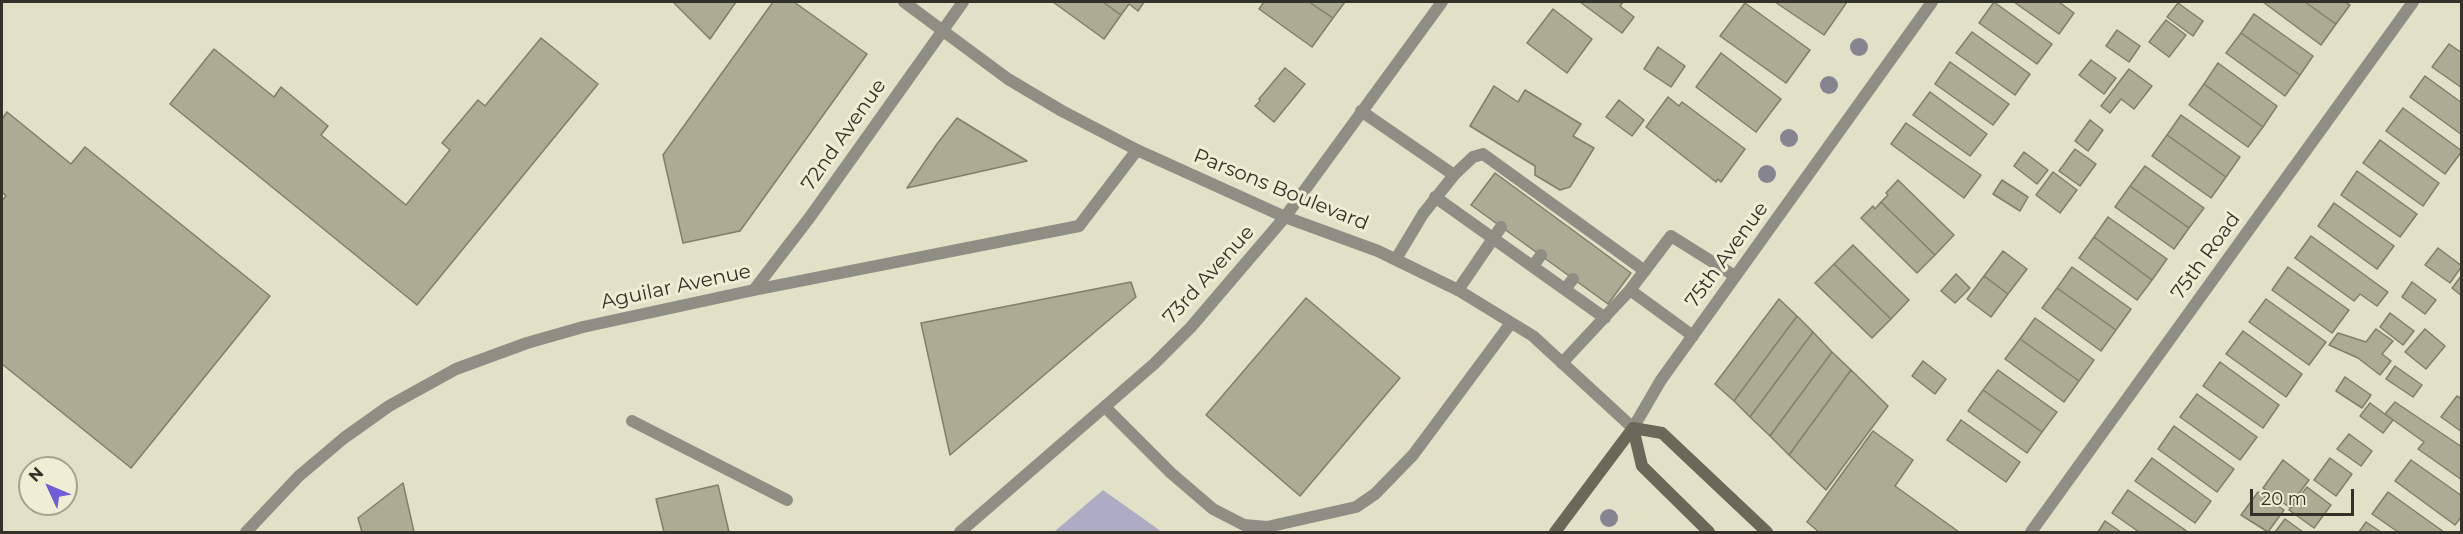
<!DOCTYPE html>
<style>
body{margin:0}
#map{position:relative;width:2463px;height:534px;overflow:hidden;background:#e2e0c7;font-family:Montserrat,sans-serif}
canvas{display:block}
.frame{position:absolute;inset:0;border:3px solid #333228;pointer-events:none}
.north{position:absolute;left:18px;top:456px;width:60px;height:60px;box-sizing:border-box;background:#efedd4;border:2px solid #a4a28f;border-radius:50%;rotate:314deg;font-size:16px;font-weight:700;line-height:24px;text-align:center;color:#333228}
.north::after{content:'';display:block;margin:auto;width:21px;height:27px;background:#6f5cd6;clip-path:polygon(50% 0,100% 100%,50% 72%,0 100%)}
.scale{position:absolute;left:2250px;top:489px;width:104px;height:27px;box-sizing:border-box;border:3px solid #333228;border-top:0;padding-left:8px;font-size:18px;line-height:21px;white-space:nowrap;color:#333228;-webkit-text-stroke:4px #efedd4;paint-order:stroke}
</style>
<div id="map">
<canvas width="2463" height="534"></canvas>
<div class="frame"></div>
<div class="north">N</div>
<div class="scale">20 m</div>
</div>
<script>
const ctx = document.querySelector('canvas').getContext('2d');
ctx.lineJoin = 'round';
function paint(path, color) { ctx.fillStyle = color; ctx.fill(path, 'evenodd'); }
const poly = rows => new Path2D(rows.map(r => 'M' + r).join(''));
function stroke(path, color, width, dash) { ctx.strokeStyle = color; ctx.lineWidth = width; ctx.lineCap = dash ? 'butt' : 'round'; ctx.setLineDash(dash || []); ctx.stroke(path); }
function label(font, color, halo, rows, align = 'center') {
  ctx.font = font + ' Montserrat,sans-serif'; ctx.lineWidth = 6; ctx.setLineDash([]); ctx.textBaseline = 'middle'; ctx.strokeStyle = halo; ctx.fillStyle = color; for (const [text, x, y, turn = 0] of rows) {
    ctx.save(); ctx.translate(x, y); ctx.rotate((+turn || 0) * Math.PI / 180); ctx.textAlign = isNaN(turn) ? turn : align; if (halo) ctx.strokeText(text, 0, 0); ctx.fillText(text, 0, 0); ctx.restore();
  }
}
paint(poly([
 [1103,490,1162,532,1054,532]
]), '#adacc4');
const building = poly([
 [673,2,736,2,710,39,673,2],
 [773,2,794,2,867,54,740,231,683,243,663,155,773,2],
 [1053,2,1103,2,1121,15,1104,39,1053,2],
 [1103,2,1144,2,1138,11,1129,4,1121,15,1103,2],
 [1264,2,1309,2,1333,18,1312,47,1259,9,1264,2],
 [1309,2,1345,2,1333,18,1309,2],
 [1580,2,1623,2,1620,6,1634,17,1622,33,1580,2],
 [1775,2,1847,2,1824,35,1775,2],
 [1994,2,2052,44,2037,64,1979,23,1994,2],
 [2014,2,2059,2,2074,13,2059,34,2014,2],
 [2263,2,2305,2,2336,24,2321,45,2263,2],
 [2305,2,2345,2,2350,5,2336,24,2305,2],
 [1745,3,1810,50,1786,83,1720,36,1745,3],
 [2178,3,2203,21,2193,36,2167,17,2178,3],
 [1553,9,1592,39,1567,73,1527,43,1553,9],
 [2254,14,2313,56,2300,75,2241,33,2254,14],
 [2166,20,2186,35,2169,57,2149,42,2166,20],
 [2117,30,2140,46,2129,62,2106,46,2117,30],
 [1972,32,2030,74,2015,95,1956,53,1972,32],
 [2241,33,2300,75,2285,96,2226,53,2241,33],
 [541,38,598,84,417,305,170,104,214,49,274,97,281,87,328,126,321,135,406,205,450,150,442,143,478,100,485,106,541,38],
 [2449,44,2462,53,2462,88,2432,67,2449,44],
 [1658,47,1685,66,1671,87,1644,69,1658,47],
 [1721,53,1781,99,1756,132,1696,87,1721,53],
 [2091,60,2116,78,2104,94,2079,75,2091,60],
 [1950,62,2009,104,1993,125,1935,84,1950,62],
 [2218,63,2277,106,2263,127,2204,84,2218,63],
 [1285,68,1305,84,1274,122,1255,106,1260,101,1259,99,1285,68],
 [2129,69,2152,86,2134,109,2121,99,2110,113,2101,106,2129,69],
 [2425,76,2462,103,2462,135,2410,97,2425,76],
 [2204,84,2263,127,2248,147,2189,105,2204,84],
 [1494,86,1518,102,1525,90,1581,124,1573,136,1594,148,1570,187,1560,190,1535,175,1535,166,1470,126,1494,86],
 [1930,92,1987,134,1970,156,1913,115,1930,92],
 [1668,97,1679,106,1682,102,1745,149,1721,182,1718,179,1716,182,1646,127,1668,97],
 [1619,100,1644,120,1632,136,1606,117,1619,100],
 [2403,108,2462,151,2445,174,2386,131,2403,108],
 [7,112,71,164,85,147,270,296,131,468,2,364,2,201,6,196,2,192,2,119,7,112],
 [2181,115,2240,157,2226,177,2167,135,2181,115],
 [957,118,1027,161,907,188,937,144,957,118],
 [2090,120,2103,130,2088,151,2075,141,2090,120],
 [1906,123,1981,175,1964,198,1891,144,1906,123],
 [2167,135,2226,177,2211,198,2152,156,2167,135],
 [2380,140,2439,183,2423,206,2363,163,2380,140],
 [2075,149,2096,164,2080,186,2059,171,2075,149],
 [2024,152,2048,170,2037,184,2014,166,2024,152],
 [2145,166,2204,208,2189,228,2130,186,2145,166],
 [2357,171,2417,214,2400,237,2341,195,2357,171],
 [2053,172,2077,190,2060,213,2036,195,2053,172],
 [1495,173,1631,273,1608,304,1471,205,1495,173],
 [1898,180,1954,235,1935,255,1881,202,1888,195,1886,193,1898,180],
 [2002,180,2028,197,2020,211,1993,194,2002,180],
 [2130,186,2189,228,2174,249,2115,207,2130,186],
 [1881,202,1935,255,1917,273,1861,218,1873,206,1875,209,1881,202],
 [2334,203,2394,246,2377,269,2318,226,2334,203],
 [2108,217,2167,259,2152,280,2094,237,2108,217],
 [2311,236,2388,292,2377,306,2360,294,2354,301,2295,258,2311,236],
 [2094,237,2152,280,2137,300,2079,258,2094,237],
 [1853,245,1909,300,1891,319,1834,264,1853,245],
 [2438,248,2462,266,2450,283,2425,265,2438,248],
 [2003,251,2027,269,2008,294,1984,276,2003,251],
 [1834,264,1891,319,1872,338,1815,283,1834,264],
 [2072,267,2131,309,2116,330,2057,288,2072,267],
 [2288,267,2349,310,2332,333,2272,290,2288,267],
 [1956,274,1970,288,1955,303,1941,291,1956,274],
 [2462,275,2462,296,2452,288,2462,275],
 [1984,276,2008,294,1991,317,1967,299,1984,276],
 [1131,282,1136,297,950,455,921,323,1131,282],
 [2412,282,2436,300,2425,314,2402,297,2412,282],
 [2057,288,2116,330,2101,351,2042,308,2057,288],
 [1306,298,1400,378,1300,496,1206,415,1306,298],
 [1779,299,1797,316,1734,401,1715,384,1779,299],
 [2266,299,2326,342,2309,365,2249,322,2266,299],
 [2390,313,2414,331,2403,345,2380,327,2390,313],
 [1797,316,1813,332,1750,417,1734,401,1797,316],
 [2035,318,2094,360,2079,381,2020,339,2035,318],
 [2376,329,2393,341,2382,354,2391,361,2380,375,2358,358,2329,345,2338,333,2366,342,2376,329],
 [2425,329,2445,346,2426,369,2405,352,2425,329],
 [2243,331,2302,374,2286,397,2226,354,2243,331],
 [1813,332,1832,352,1770,436,1750,417,1813,332],
 [2020,339,2079,381,2064,402,2005,359,2020,339],
 [1832,352,1851,370,1789,455,1770,436,1832,352],
 [1923,361,1946,379,1935,394,1912,376,1923,361],
 [2220,362,2279,405,2263,428,2203,386,2220,362],
 [2395,366,2422,385,2413,397,2386,379,2395,366],
 [1851,370,1888,406,1826,490,1789,455,1851,370],
 [1998,370,2057,412,2042,432,1983,390,1998,370],
 [2345,377,2371,395,2362,408,2336,391,2345,377],
 [1983,390,2042,432,2027,453,1968,411,1983,390],
 [2197,394,2257,437,2240,460,2180,417,2197,394],
 [2457,396,2462,399,2462,432,2441,417,2457,396],
 [2395,402,2462,447,2462,480,2418,449,2424,442,2385,414,2395,402],
 [2370,403,2393,420,2383,433,2360,416,2370,403],
 [1961,420,2020,462,2006,482,1947,440,1961,420],
 [2174,426,2234,469,2217,492,2158,449,2174,426],
 [1873,431,1913,460,1895,486,1959,532,1819,532,1807,522,1873,431],
 [2349,434,2372,451,2361,466,2337,449,2349,434],
 [2152,458,2211,501,2195,523,2135,481,2152,458],
 [2330,458,2352,474,2336,496,2314,480,2330,458],
 [2283,460,2309,480,2289,507,2263,488,2283,460],
 [2411,460,2462,496,2462,516,2455,525,2395,481,2411,460],
 [403,483,414,532,362,532,358,518,403,483],
 [718,485,729,532,664,532,656,499,718,485],
 [2307,487,2331,505,2314,528,2289,510,2307,487],
 [2128,490,2188,532,2139,532,2112,513,2128,490],
 [2258,492,2284,510,2268,532,2241,515,2258,492],
 [2388,492,2444,532,2398,532,2372,514,2388,492],
 [2285,519,2303,532,2275,532,2285,519],
 [2105,521,2121,532,2098,532,2105,521],
 [2366,522,2381,532,2359,532,2366,522]
]);
paint(building, '#adab93');
stroke(building, '#817f68', 1.5);
stroke(poly([
 [1361,111,1454,175,1423,214,1396,259],
 [1454,175,1473,157,1483,154,1645,271],
 [1435,197,1605,318],
 [1533,266,1541,255],
 [1565,289,1573,279],
 [1458,290,1501,227],
 [1693,336,1630,290,1671,236,1735,276],
 [1562,363,1630,290],
 [1105,407,1171,473,1213,509,1244,525,1267,527,1356,507,1375,494,1413,455,1511,323],
 [632,421,787,500]
]), '#8f8e84', 12);
stroke(poly([
 [754,290,810,217,963,2],
 [1633,428,1661,380,1932,2],
 [246,532,299,476,344,438,389,406,456,369,527,343,583,327,754,290,1079,226,1137,150],
 [2031,532,2413,2]
]), '#8f8e84', 12);
stroke(poly([
 [904,2,1008,79,1062,111,1137,150,1285,217,1378,251,1458,290,1533,336,1633,428],
 [960,532,1154,364,1191,327,1285,217,1442,2]
]), '#8f8e84', 12);
stroke(poly([
 [1633,428,1662,433,1767,532],
 [1633,428,1642,466,1709,532],
 [1555,532,1633,428]
]), '#696859', 12);
ctx.fillStyle = '#878492';
for (const [x, y] of [
 [1859,47],
 [1829,85],
 [1789,138],
 [1767,174],
 [1609,518]
]) { ctx.beginPath(); ctx.arc(x, y, 9, 0, 2 * Math.PI); ctx.fill(); }
label('20px', '#333228', '#efedd4', [
 ["72nd Avenue",844,135,-55],
 ["Parsons Boulevard",1281,190,22],
 ["75th Avenue",1727,255,-54],
 ["75th Road",2206,256,-54],
 ["73rd Avenue",1209,275,-48],
 ["Aguilar Avenue",676,287,-12]
]);
</script>
